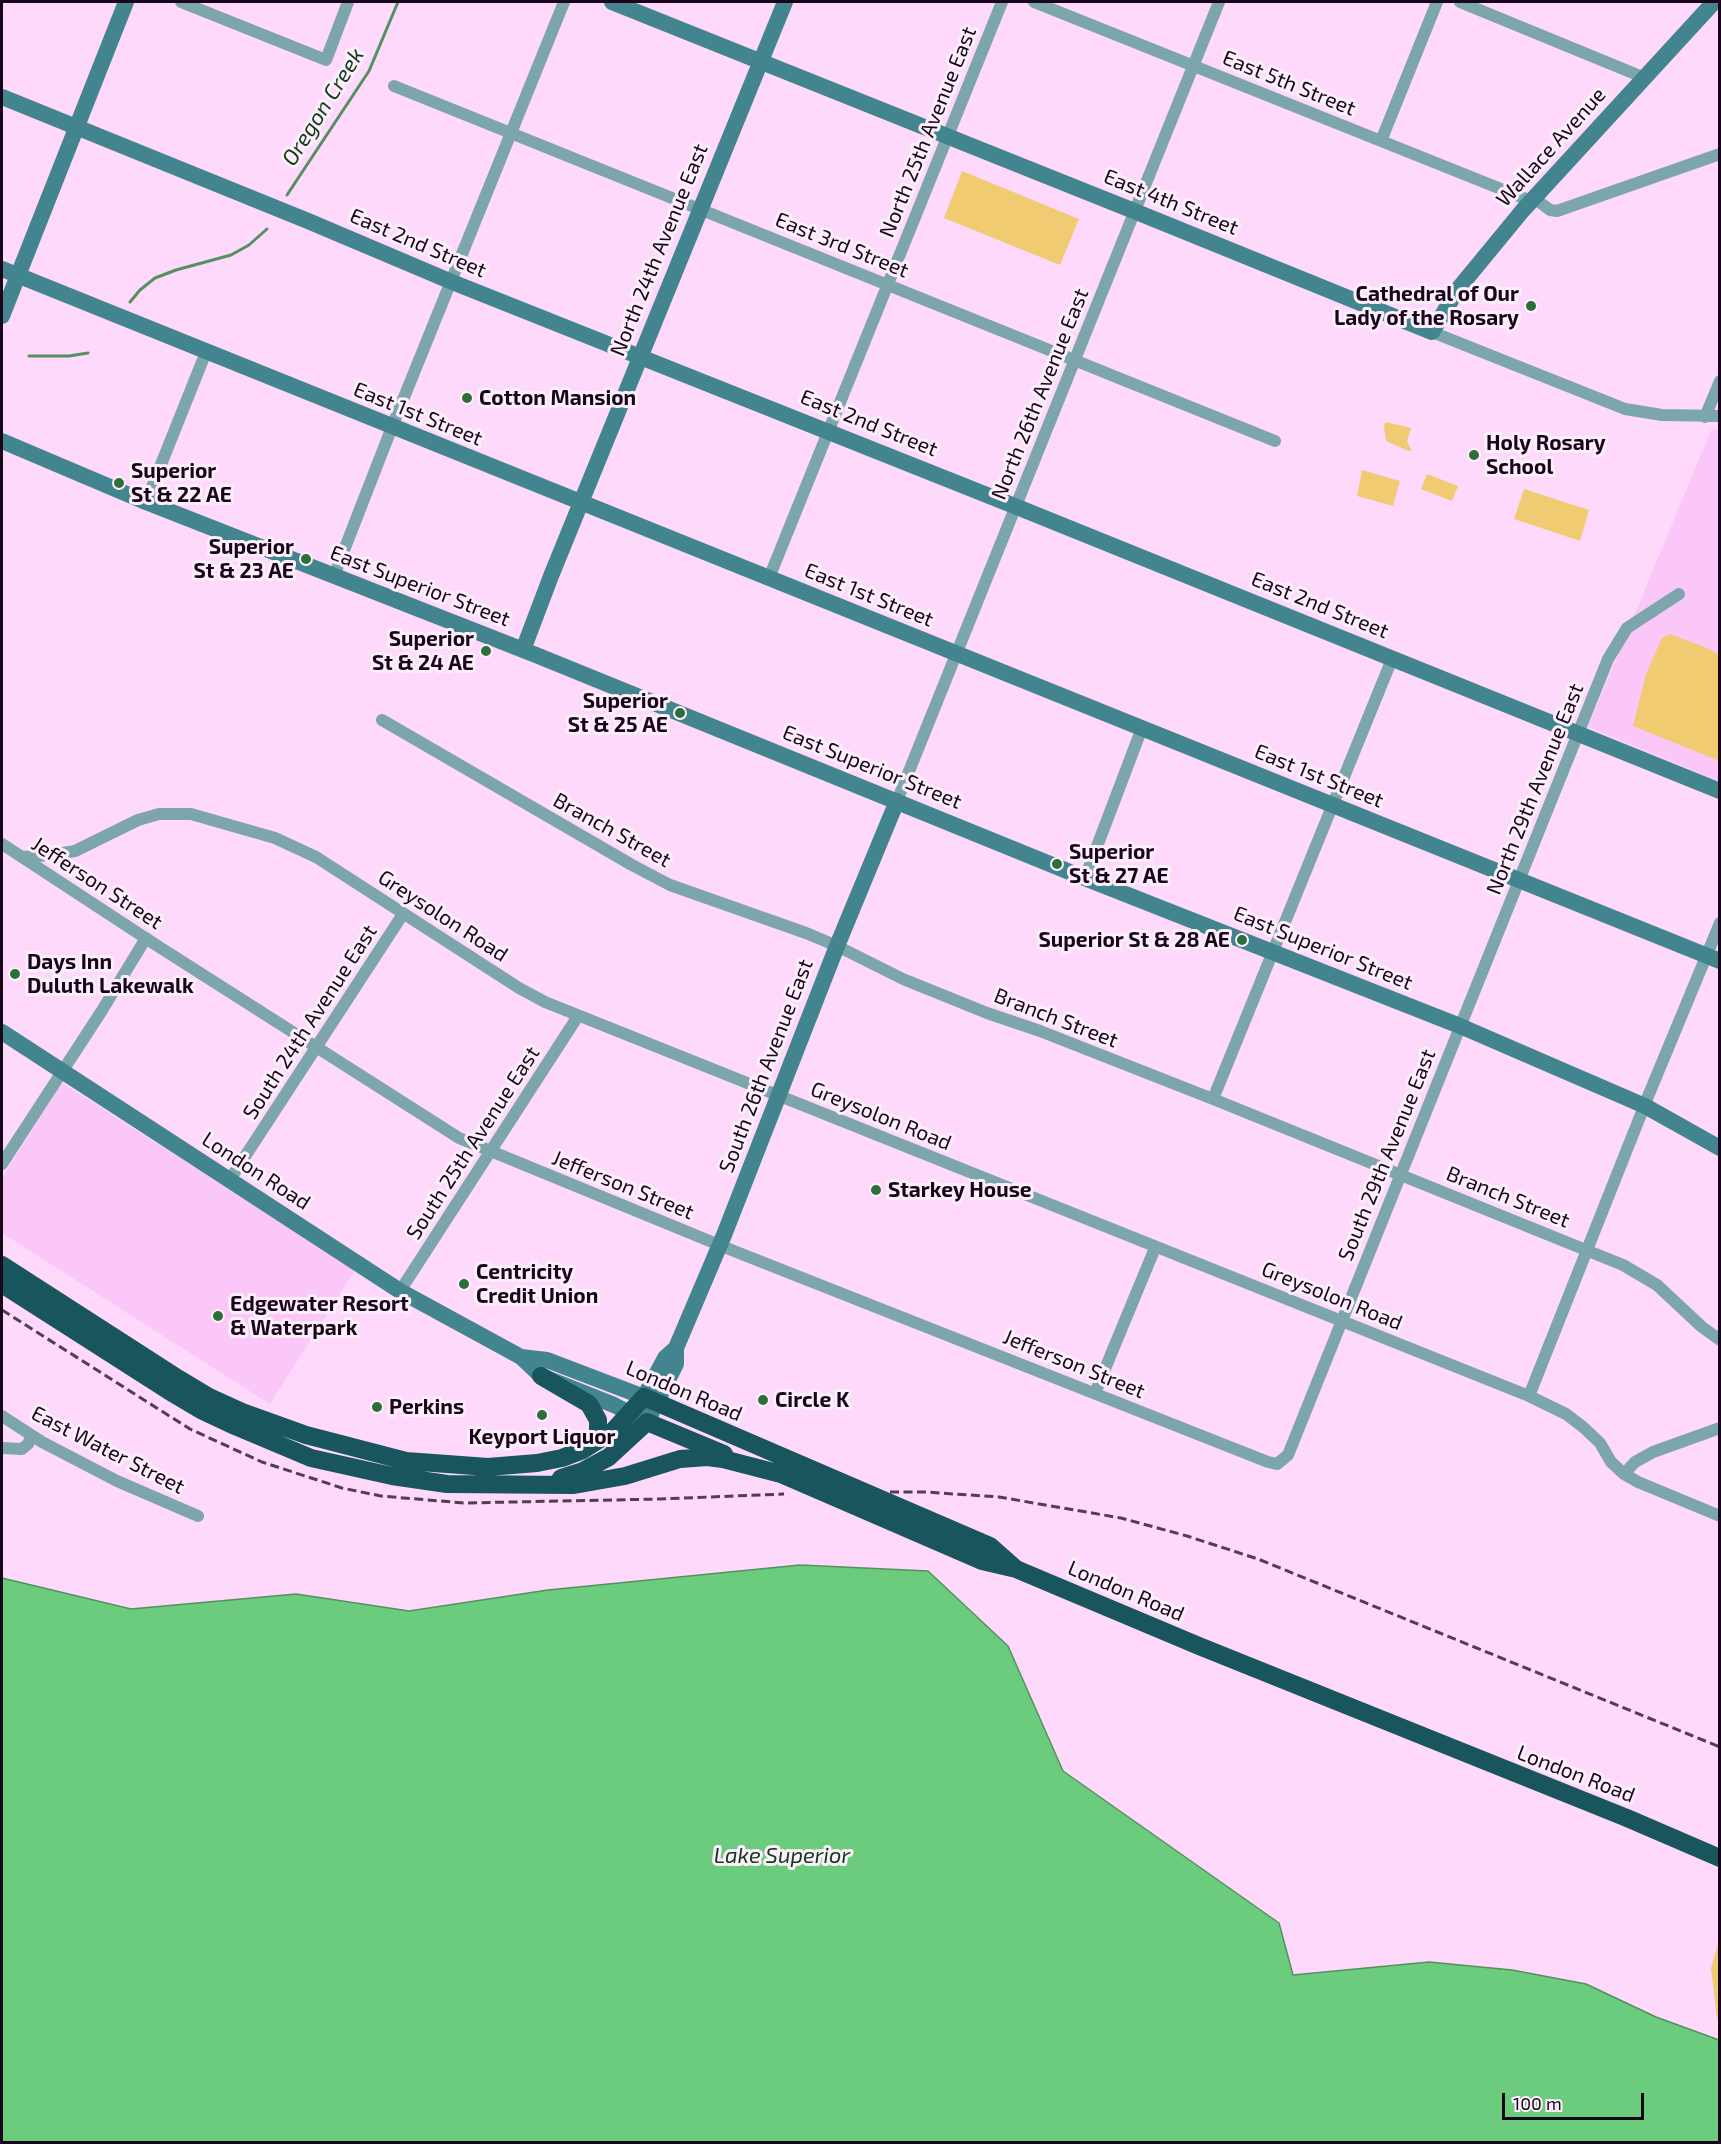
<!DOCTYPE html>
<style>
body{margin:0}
#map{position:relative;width:1721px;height:2144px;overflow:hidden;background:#fed9fc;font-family:"Exo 2",sans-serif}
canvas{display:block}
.frame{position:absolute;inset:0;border:3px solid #1a061a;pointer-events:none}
.scale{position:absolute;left:1502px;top:2093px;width:142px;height:27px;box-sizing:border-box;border:3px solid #1a061a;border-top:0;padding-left:8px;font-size:18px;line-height:21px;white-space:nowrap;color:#1a061a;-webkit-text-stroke:4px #fceffb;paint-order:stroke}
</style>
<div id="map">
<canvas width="1721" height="2144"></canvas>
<div class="frame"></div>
<div class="scale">100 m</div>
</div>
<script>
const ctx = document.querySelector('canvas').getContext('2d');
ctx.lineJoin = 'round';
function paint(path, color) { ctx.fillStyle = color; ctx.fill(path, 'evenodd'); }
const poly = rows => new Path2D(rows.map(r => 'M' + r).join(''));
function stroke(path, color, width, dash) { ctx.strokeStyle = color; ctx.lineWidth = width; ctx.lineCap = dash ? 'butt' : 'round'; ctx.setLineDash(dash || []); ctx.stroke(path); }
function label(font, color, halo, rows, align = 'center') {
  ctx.font = font + ' "Exo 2",sans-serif'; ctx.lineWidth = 6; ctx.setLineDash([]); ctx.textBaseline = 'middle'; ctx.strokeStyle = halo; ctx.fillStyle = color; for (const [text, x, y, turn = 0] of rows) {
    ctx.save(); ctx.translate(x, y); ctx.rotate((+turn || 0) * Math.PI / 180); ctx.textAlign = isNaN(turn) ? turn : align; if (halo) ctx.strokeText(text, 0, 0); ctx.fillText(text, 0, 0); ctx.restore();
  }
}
paint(poly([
 [1719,429,1719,781,1588,727,1711,430],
 [62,1083,355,1270,270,1404,2,1233,2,1178]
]), '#fbc6f8');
paint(poly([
 [962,171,1079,219,1060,265,944,218],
 [1386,422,1411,428,1407,441,1412,451,1406,450,1386,441,1384,426],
 [1362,470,1400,481,1393,506,1357,496],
 [1427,474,1458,486,1452,501,1421,489],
 [1524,489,1589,510,1580,541,1514,519],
 [1670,634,1707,648,1719,655,1719,761,1633,726,1646,674,1662,638],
 [1719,1941,1720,2021,1719,2021,1717,2018,1711,1968]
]), '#f0cb72');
const water = poly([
 [800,1565,928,1571,1008,1646,1063,1771,1279,1923,1293,1975,1429,1962,1512,1970,1586,1984,1656,2017,1719,2040,1719,2142,2,2142,2,1578,131,1609,296,1594,409,1611,548,1590,800,1565]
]);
paint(water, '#6ccc7d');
stroke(water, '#53915f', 1.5);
stroke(poly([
 [287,195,369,71,398,2],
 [130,302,140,290,155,278,176,270,231,255,249,245,267,229],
 [29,356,69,356,88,353]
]), '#53915f', 3);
stroke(poly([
 [181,2,326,60,348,2],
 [1034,2,1531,201],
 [1460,2,1645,78],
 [394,86,1275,441],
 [1381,141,1437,2],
 [1534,198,1550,210,1557,211,1720,154],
 [1432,332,1625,409,1662,415,1720,416],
 [1705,417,1720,381],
 [146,502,206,352],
 [334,576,392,427,564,2],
 [769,578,1002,2],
 [382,720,632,865,670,885,806,933,837,946,903,979,987,1013,1040,1031,1213,1099,1623,1265,1657,1285,1702,1327,1720,1340],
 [897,801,1219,2],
 [2,844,153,943,459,1138,729,1249,1268,1462,1277,1464,1288,1455,1608,659,1627,628,1679,594],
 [22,857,51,855,75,851,138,820,159,814,191,814,275,838,316,857,519,988,545,1002,1529,1396,1566,1414,1583,1427,1600,1443,1611,1462,1624,1474,1638,1482,1720,1516],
 [1085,878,1142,728],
 [1213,1099,1392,659],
 [2,1164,101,1012,146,938],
 [229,1181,403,914],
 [400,1291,578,1016],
 [1095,1393,1155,1248],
 [1529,1396,1649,1094,1720,923],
 [2,1416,42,1442,117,1481,198,1516],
 [2,1448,22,1449,28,1444,32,1436],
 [1624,1474,1635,1462,1653,1452,1720,1428]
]), '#7ca6ac', 12);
stroke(poly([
 [612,2,1134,211,1432,332,1458,289,1523,210,1714,2],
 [2,97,308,221,452,282,1022,509,1720,791],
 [2,269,1720,961],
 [2,316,126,2],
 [2,441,141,500,536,655,1077,875,1460,1026,1645,1106,1720,1148],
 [523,650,551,576,785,2],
 [2,1032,400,1291,521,1357,541,1376,614,1405,647,1422,676,1364,676,1348,724,1235,837,946,897,801],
 [521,1357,547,1360,644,1397,665,1358,676,1348]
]), '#43858f', 16);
stroke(poly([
 [2,1265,179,1379,209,1397,242,1412,306,1435,406,1461,488,1467,537,1463,562,1458,583,1450,613,1431,644,1397,990,1546,1016,1569,1199,1646,1627,1818,1720,1858],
 [2,1284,169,1391,201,1410,235,1426,311,1458,392,1476,447,1484,574,1485,625,1476,680,1459,707,1457,723,1459,781,1474,982,1561,1012,1568],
 [541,1376,589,1404,598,1420,598,1435,589,1445],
 [561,1478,583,1471,609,1457,647,1422,724,1454]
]), '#18555d', 18);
stroke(poly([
 [2,1310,190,1429,262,1462,342,1488,381,1496,464,1503,660,1499,784,1494],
 [890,1492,925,1492,999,1497,1121,1518,1187,1536,1258,1559,1720,1747]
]), '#543c54', 3, [9, 4.5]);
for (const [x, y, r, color] of [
 [1531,306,6,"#2c6f3a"],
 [467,398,6,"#2c6f3a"],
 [1474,455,6,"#2c6f3a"],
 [119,483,6,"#2c6f3a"],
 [306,559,6,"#2c6f3a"],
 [486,651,6,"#2c6f3a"],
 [680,713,6,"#2c6f3a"],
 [1057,864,6,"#2c6f3a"],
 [1242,940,6,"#2c6f3a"],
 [15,974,6,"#2c6f3a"],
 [876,1190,6,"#2c6f3a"],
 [464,1284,6,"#2c6f3a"],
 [218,1316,6,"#2c6f3a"],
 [763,1400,6,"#2c6f3a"],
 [377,1407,6,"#2c6f3a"],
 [542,1415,6,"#2c6f3a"]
]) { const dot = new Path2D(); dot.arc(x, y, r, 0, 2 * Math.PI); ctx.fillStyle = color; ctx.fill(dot); stroke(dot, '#fceffb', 2); }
label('21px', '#1a061a', '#fceffb', [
 ["East 5th Street",1289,83,22],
 ["North 25th Avenue East",928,132,-68],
 ["Wallace Avenue",1551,147,-48],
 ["East 4th Street",1171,202,22],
 ["East 2nd Street",418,243,23],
 ["East 3rd Street",842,245,22],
 ["North 24th Avenue East",659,250,-68],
 ["North 26th Avenue East",1040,394,-68],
 ["East 1st Street",418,414,22],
 ["East 2nd Street",869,423,22],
 ["East Superior Street",420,586,21],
 ["East 1st Street",869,595,22],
 ["East 2nd Street",1320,605,22],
 ["East Superior Street",872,767,22],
 ["East 1st Street",1319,776,22],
 ["North 29th Avenue East",1535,789,-68],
 ["Branch Street",612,830,29],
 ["Jefferson Street",97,883,33],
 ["Greysolon Road",443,916,33],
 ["East Superior Street",1323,948,22],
 ["Branch Street",1056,1018,21],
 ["South 24th Avenue East",310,1022,-57],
 ["South 26th Avenue East",766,1066,-69],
 ["Greysolon Road",881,1116,22],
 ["South 25th Avenue East",473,1143,-57],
 ["South 29th Avenue East",1387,1155,-68],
 ["London Road",256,1171,33],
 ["Jefferson Street",623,1185,22],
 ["Branch Street",1508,1197,22],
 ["Greysolon Road",1332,1296,22],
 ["Jefferson Street",1074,1364,22],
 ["London Road",684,1391,23],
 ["East Water Street",108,1450,27],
 ["London Road",1126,1591,23],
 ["London Road",1576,1774,21]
]);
label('bold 21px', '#1a061a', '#fceffb', [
 ["Cathedral of Our",1519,294,"right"],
 ["Lady of the Rosary",1519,318,"right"],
 ["Cotton Mansion",479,398],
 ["Holy Rosary",1486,443],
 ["School",1486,467],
 ["Superior",131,471],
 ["St & 22 AE",131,495],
 ["Superior",294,547,"right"],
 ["St & 23 AE",294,571,"right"],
 ["Superior",474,639,"right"],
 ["St & 24 AE",474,663,"right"],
 ["Superior",668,701,"right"],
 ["St & 25 AE",668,725,"right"],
 ["Superior",1069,852],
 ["St & 27 AE",1069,876],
 ["Superior St & 28 AE",1230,940,"right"],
 ["Days Inn",27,962],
 ["Duluth Lakewalk",27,986],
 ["Starkey House",888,1190],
 ["Centricity",476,1272],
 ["Credit Union",476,1296],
 ["Edgewater Resort",230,1304],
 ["& Waterpark",230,1328],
 ["Circle K",775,1400],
 ["Perkins",389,1407],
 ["Keyport Liquor",542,1437,"center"]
], 'left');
label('italic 22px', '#12391a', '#fceffb', [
 ["Oregon Creek",323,107,-58],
 ["Lake Superior",782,1856]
]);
</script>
